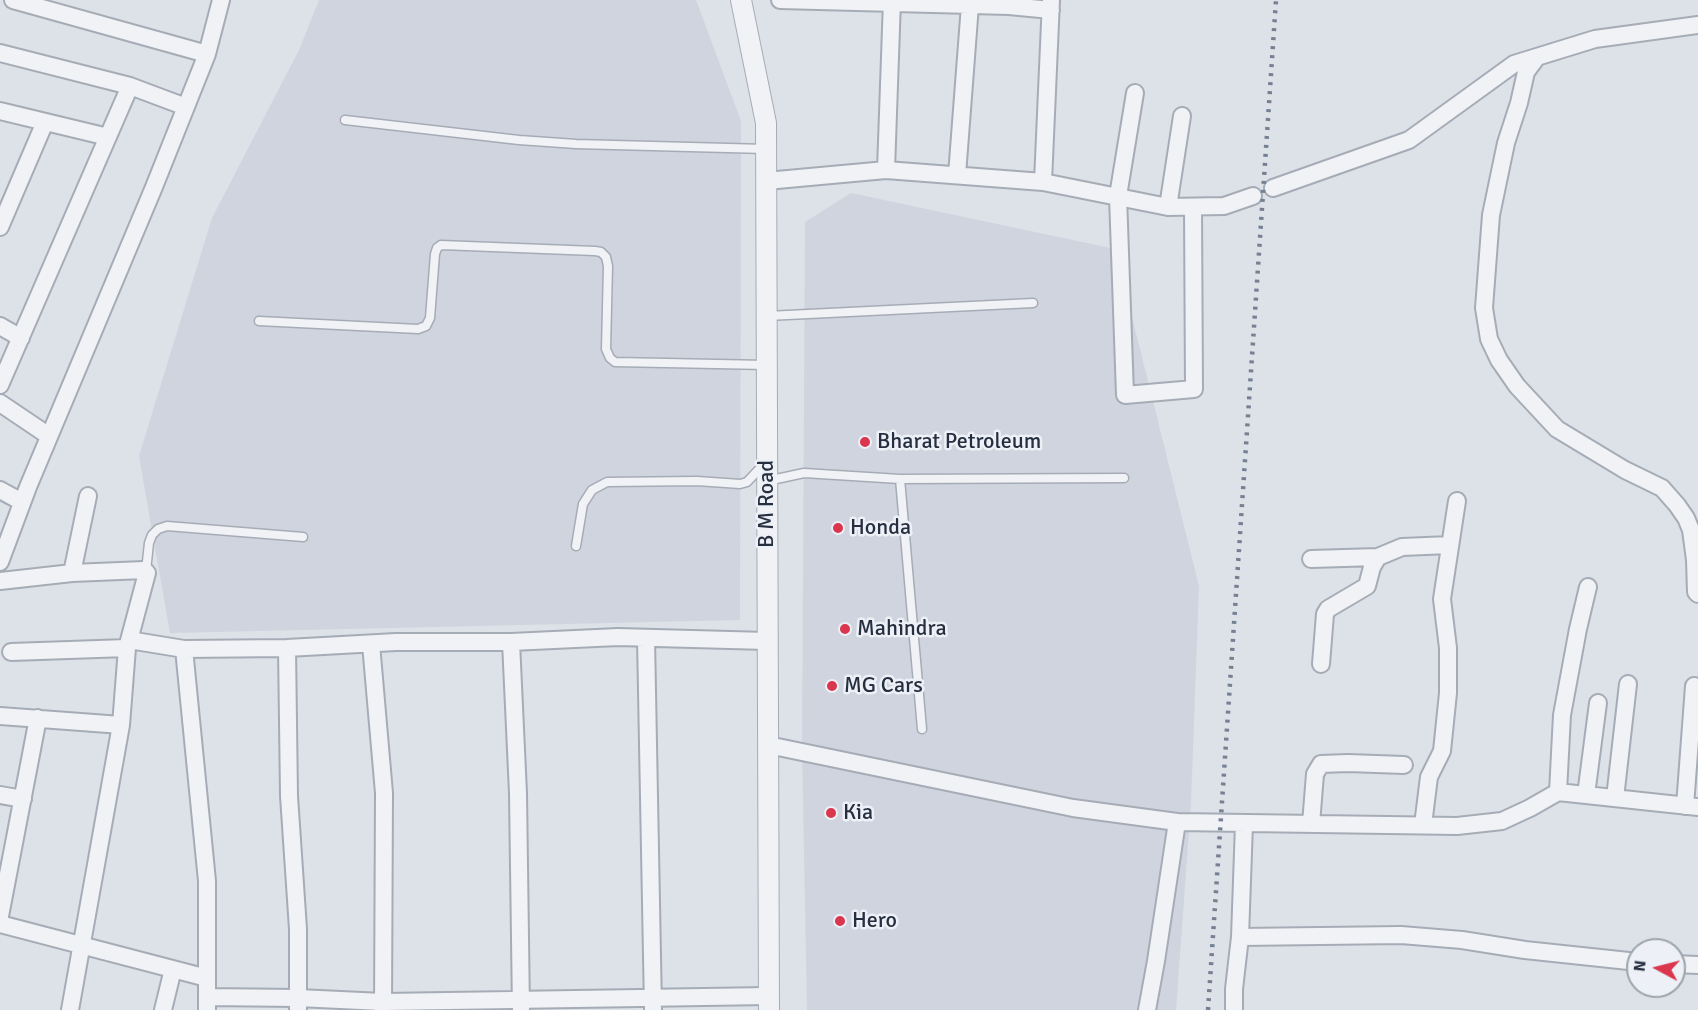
<!DOCTYPE html>
<style>
body{margin:0}
#map{position:relative;width:1698px;height:1010px;overflow:hidden;background:#dde2e8;font-family:Signika,sans-serif}
canvas{display:block}
.north{position:absolute;left:1626px;top:938px;width:60px;height:60px;box-sizing:border-box;background:#edf0f6;border:2px solid #9da3ad;border-radius:50%;rotate:277deg;font-size:16px;font-weight:700;line-height:24px;text-align:center;color:#252f40}
.north::after{content:'';display:block;margin:auto;width:21px;height:27px;background:#da364d;clip-path:polygon(50% 0,100% 100%,50% 72%,0 100%)}
</style>
<div id="map">
<canvas width="1698" height="1010"></canvas>
<div class="north">N</div>
</div>
<script>
const ctx = document.querySelector('canvas').getContext('2d');
ctx.lineJoin = 'round';
function paint(path, color) { ctx.fillStyle = color; ctx.fill(path, 'evenodd'); }
const poly = rows => new Path2D(rows.map(r => 'M' + r).join(''));
function stroke(path, color, width, dash) { ctx.strokeStyle = color; ctx.lineWidth = width; ctx.lineCap = dash ? 'butt' : 'round'; ctx.setLineDash(dash || []); ctx.stroke(path); }
function label(font, color, halo, rows, align = 'center') {
  ctx.font = font + ' Signika,sans-serif'; ctx.lineWidth = 5; ctx.setLineDash([]); ctx.textBaseline = 'middle'; ctx.strokeStyle = halo; ctx.fillStyle = color; for (const [text, x, y, turn = 0] of rows) {
    ctx.save(); ctx.translate(x, y); ctx.rotate((+turn || 0) * Math.PI / 180); ctx.textAlign = isNaN(turn) ? turn : align; if (halo) ctx.strokeText(text, 0, 0); ctx.fillText(text, 0, 0); ctx.restore();
  }
}
paint(poly([
 [319,0,696,0,741,121,740,620,170,633,139,456,212,218,299,50],
 [851,193,1115,249,1199,586,1191,803,1176,1010,807,1010,802,749,805,222]
]), '#cfd4de');
const service = poly([
 [345,120,519,140,576,144,766,149],
 [767,316,1033,303],
 [259,321,418,329,426,326,430,318,435,254,437,248,441,245,595,251,601,252,606,257,608,266,606,349,610,358,615,362,767,365],
 [900,479,922,729],
 [767,481,804,473,900,479,1124,478],
 [576,546,583,504,592,490,607,482,697,481,740,484,747,482,765,463],
 [146,571,149,543,152,535,158,529,167,526,303,537]
]);
const minor = poly([
 [13,0,207,54],
 [780,0,1009,6,1051,10],
 [0,53,130,86,186,107],
 [1537,57,1526,72,1519,103,1506,143,1491,215,1484,308,1489,339,1499,360,1517,386,1557,429,1625,470,1662,488,1677,505,1686,518,1691,530,1695,560,1696,592,1698,594],
 [1135,93,1118,196,1125,395,1194,389,1193,207],
 [0,111,108,137],
 [886,170,892,0],
 [957,175,970,5],
 [766,181,886,170,1043,182,1168,207,1224,206,1253,196],
 [1043,182,1051,0],
 [1273,188,1409,140,1514,64,1595,39,1698,25],
 [1168,207,1182,116],
 [0,227,45,122],
 [0,326,21,338],
 [0,385,130,86],
 [0,403,49,436],
 [0,490,22,502],
 [1311,559,1378,557,1402,547,1450,545],
 [0,562,28,487,154,187,207,54,221,0],
 [72,573,88,496],
 [0,581,72,573,144,570,147,573,127,648,11,652],
 [646,638,653,1009],
 [129,640,184,649],
 [511,642,518,793,521,1010],
 [371,644,384,793,383,1010],
 [287,648,289,796,298,929,298,1010],
 [1321,664,1325,614,1328,609,1367,586,1372,567,1378,557],
 [0,716,121,725],
 [768,745,1073,808,1177,822,1457,826,1502,821,1530,808,1558,792,1698,807],
 [1558,792,1562,715,1578,629,1588,587],
 [0,795,23,799],
 [1586,795,1598,703],
 [1615,798,1628,684],
 [1685,806,1694,686],
 [1311,824,1315,774,1321,764,1348,763,1404,765],
 [1423,825,1429,777,1442,751,1448,693,1448,648,1442,599,1457,501],
 [0,916,38,718],
 [0,924,207,978],
 [1240,937,1401,935,1462,940,1525,950,1638,962],
 [1674,964,1698,965],
 [207,997,298,998,383,1002,768,996],
 [70,1010,121,725,127,648],
 [163,1010,173,969],
 [207,1010,207,881,184,649,287,648,396,642,511,642,618,637,767,641],
 [1147,1010,1156,961,1177,822],
 [1234,1010,1234,989,1240,937,1244,824]
]);
const tertiary = poly([
 [741,0,766,123,769,1010]
]);
stroke(service, '#a6acb6', 11);
stroke(minor, '#a6acb6', 20);
stroke(tertiary, '#a6acb6', 22);
stroke(service, '#f0f2f6', 8);
stroke(minor, '#f0f2f6', 16);
stroke(tertiary, '#f0f2f6', 20);
stroke(poly([
 [1208,1010,1276,0]
]), '#758093', 4.5, [3, 6]);
for (const [x, y, r, color] of [
 [865,442,6,"#da364d"],
 [838,528,6,"#da364d"],
 [845,629,6,"#da364d"],
 [832,686,6,"#da364d"],
 [831,813,6,"#da364d"],
 [840,921,6,"#da364d"]
]) { const dot = new Path2D(); dot.arc(x, y, r, 0, 2 * Math.PI); ctx.fillStyle = color; ctx.fill(dot); stroke(dot, '#edf0f6', 2); }
label('22px', '#252f40', '#edf0f6', [
 ["Bharat Petroleum",877,442],
 ["Honda",850,528],
 ["Mahindra",857,629],
 ["MG Cars",844,686],
 ["Kia",843,813],
 ["Hero",852,921]
], 'left');
label('22px', '#252f40', '#edf0f6', [
 ["B M Road",767,504,-90]
]);
</script>
